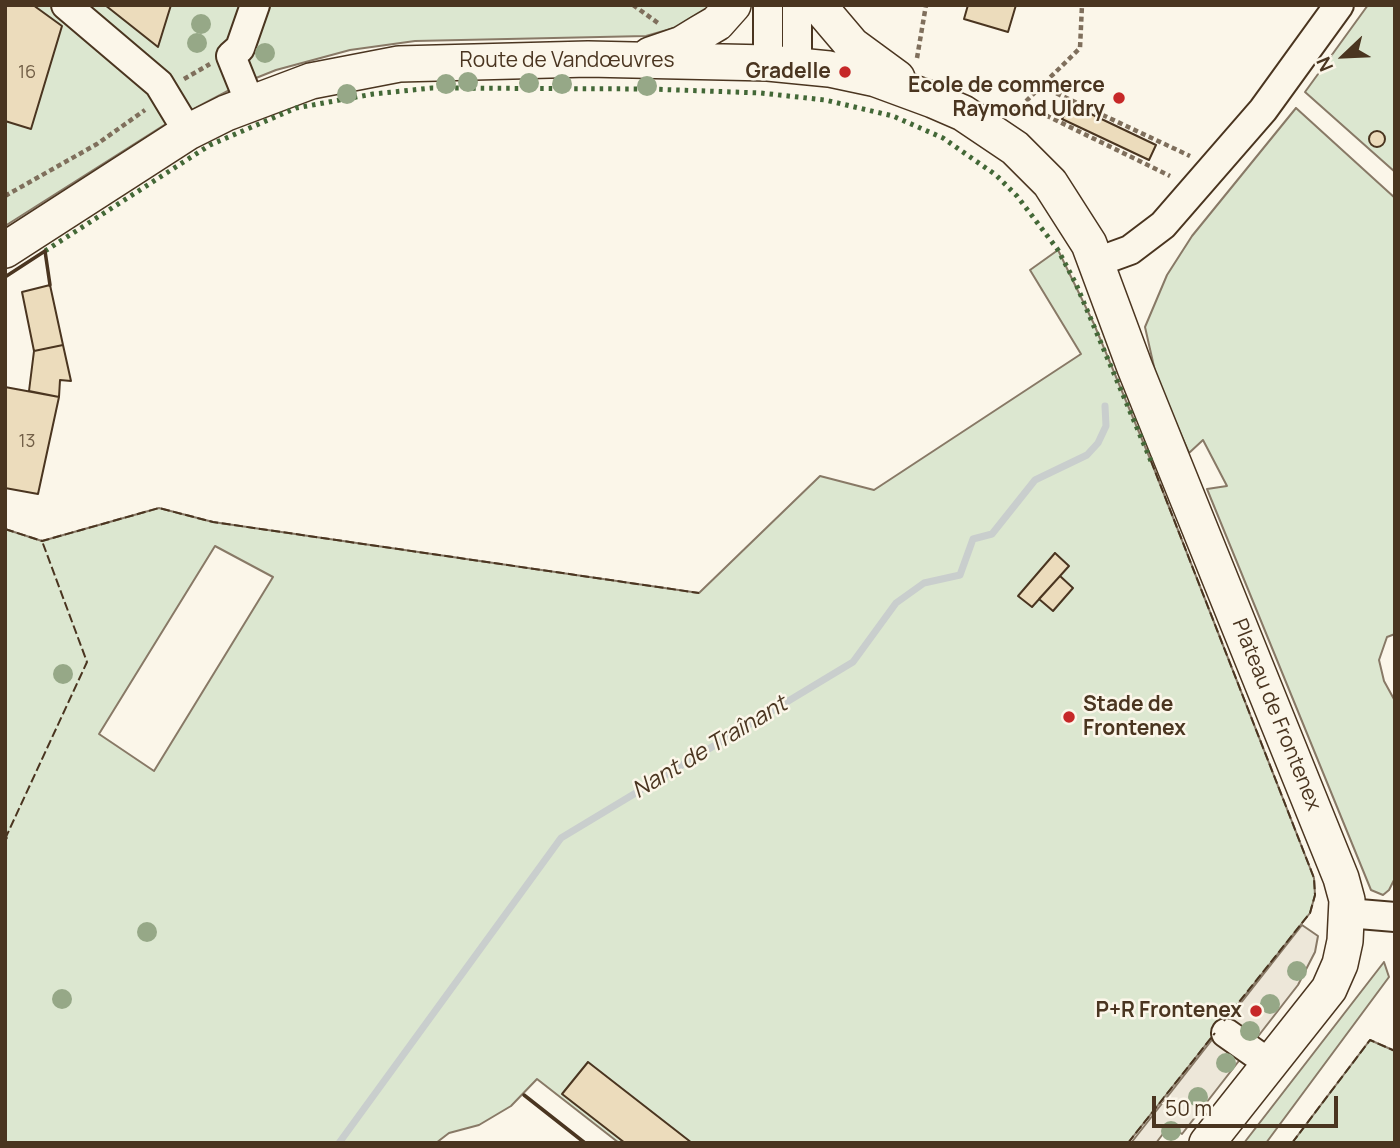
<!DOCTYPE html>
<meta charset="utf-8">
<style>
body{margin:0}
#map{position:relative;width:1400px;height:1148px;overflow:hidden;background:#fbf6e9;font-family:Manrope,sans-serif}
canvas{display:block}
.frame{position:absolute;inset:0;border:7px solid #4a3520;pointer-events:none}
.north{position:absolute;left:1309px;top:21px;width:70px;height:70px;-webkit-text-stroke:5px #fbf6e9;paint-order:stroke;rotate:247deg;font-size:19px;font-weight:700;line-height:28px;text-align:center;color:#4a3520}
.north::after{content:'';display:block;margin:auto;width:24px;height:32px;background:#4a3520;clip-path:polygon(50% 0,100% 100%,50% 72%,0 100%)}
.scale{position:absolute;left:1152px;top:1096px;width:186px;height:32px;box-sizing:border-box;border:4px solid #4a3520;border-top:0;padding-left:9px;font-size:21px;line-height:24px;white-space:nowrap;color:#4a3520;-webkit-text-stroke:5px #fbf6e9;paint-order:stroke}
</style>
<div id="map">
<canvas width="1400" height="1148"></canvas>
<div class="frame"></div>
<div class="north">N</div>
<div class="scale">50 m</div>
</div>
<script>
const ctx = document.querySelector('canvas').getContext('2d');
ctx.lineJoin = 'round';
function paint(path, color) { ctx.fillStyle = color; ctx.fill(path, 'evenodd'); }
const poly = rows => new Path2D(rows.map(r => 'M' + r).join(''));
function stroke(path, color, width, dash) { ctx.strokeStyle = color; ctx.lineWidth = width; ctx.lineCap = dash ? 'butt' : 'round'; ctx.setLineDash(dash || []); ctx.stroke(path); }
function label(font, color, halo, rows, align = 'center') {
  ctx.font = font + ' Manrope,sans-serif'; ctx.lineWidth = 5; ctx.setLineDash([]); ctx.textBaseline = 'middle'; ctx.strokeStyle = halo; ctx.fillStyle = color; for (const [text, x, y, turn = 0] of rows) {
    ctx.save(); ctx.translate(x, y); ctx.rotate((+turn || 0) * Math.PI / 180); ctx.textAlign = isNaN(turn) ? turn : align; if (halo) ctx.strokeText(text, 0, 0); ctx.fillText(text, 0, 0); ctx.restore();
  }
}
const green = poly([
 [5,5,714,5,681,26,646,36,415,41,350,50,276,70,241,84,169,122,5,226,5,5],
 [1368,5,1395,5,1395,172,1305,92,1368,5],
 [1296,108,1395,198,1395,634,1387,637,1379,660,1384,681,1395,701,1395,878,1389,890,1383,895,1371,890,1207,489,1227,486,1203,440,1189,453,1157,380,1145,327,1167,275,1192,236,1296,108],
 [1058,250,1094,324,1151,461,1314,878,1315,895,1310,913,1128,1143,619,1143,537,1079,511,1106,479,1125,449,1133,436,1143,5,1143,5,529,42,541,159,508,213,522,699,593,820,476,874,490,1081,354,1030,270,1058,250],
 [215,546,273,577,154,771,99,734,215,546],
 [1384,962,1389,977,1266,1143,1244,1143,1384,962],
 [1370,1040,1395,1051,1395,1143,1292,1143,1370,1040]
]);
paint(green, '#dce7d0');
stroke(green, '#887966', 2);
const parking = poly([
 [1302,925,1318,936,1315,952,1298,985,1182,1134,1169,1126,1156,1143,1131,1143,1302,925]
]);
paint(parking, '#ede7d9');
stroke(parking, '#887966', 2);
stroke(poly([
 [339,1143,561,838,853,662,896,603,924,583,960,575,973,539,992,534,1035,480,1087,455,1098,443,1106,426,1105,406]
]), '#c9cecd', 7);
const building = poly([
 [5,5,33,5,62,26,31,129,5,121,5,5],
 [105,5,171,5,158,47,105,5],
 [968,5,1016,5,1008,32,964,19,968,5],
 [1070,104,1156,145,1149,160,1062,119,1070,104],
 '1369 139a8 8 0 1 1 16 0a8 8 0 1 1-16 0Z',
 [50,285,63,345,34,351,22,292,50,285],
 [63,345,71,381,60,380,59,397,29,391,34,351,63,345],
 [5,387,59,397,38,494,5,488,5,387],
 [1055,553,1069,566,1032,607,1018,596,1055,553],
 [1060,576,1073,588,1053,611,1039,599,1060,576],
 [588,1062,692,1143,625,1143,562,1094,588,1062]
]);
paint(building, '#ecdcbc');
stroke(building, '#4a3520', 2);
const minor = poly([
 [66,5,159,84,188,132],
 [768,63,768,5],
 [797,65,797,5],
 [250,103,231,56,240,48,255,5],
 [1097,262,1130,250,1163,225,1263,110,1339,5],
 [1347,913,1395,917],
 [1226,1033,1270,1064]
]);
const major = poly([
 [818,5,852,45,897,78],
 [650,55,682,44,700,33,717,23,733,5],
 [5,250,188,132,226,113,311,81,399,64,588,59,768,63,829,69,876,79,933,100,963,113,1015,148,1050,183,1089,244,1135,368,1341,878,1347,900,1345,941,1340,964,1329,989,1207,1143]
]);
stroke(minor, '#4a3520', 32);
stroke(major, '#4a3520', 38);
stroke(poly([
 [633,5,658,23],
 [917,58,926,5],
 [184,79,210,64],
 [1041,86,1190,156],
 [1023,104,1170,176],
 [1014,113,1080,48,1082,5],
 [5,196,97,144,145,110]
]), '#7f6f5c', 4.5, [5, 3.5]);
stroke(minor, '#fbf6e9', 28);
stroke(major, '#fbf6e9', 35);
stroke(poly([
 [45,251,210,145,296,108,373,94,432,88,650,89,761,93,825,100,893,116,943,138,996,175,1017,196,1058,250,1076,284,1151,461]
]), '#436837', 5, [3.5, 5]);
stroke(poly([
 [1151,461,1314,878,1315,895,1310,913,1223,1022],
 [5,529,42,541,159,508,213,522,699,593],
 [5,839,87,662,42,541],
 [1128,1143,1215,1033],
 [1292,1143,1370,1040,1395,1051]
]), '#4a3520', 2, [9, 3.5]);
stroke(poly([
 [5,277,45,251,50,285],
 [5,837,6,838],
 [524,1095,585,1143]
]), '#4a3520', 3.5);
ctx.fillStyle = '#96a887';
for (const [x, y] of [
 [201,24],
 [197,43],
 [265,53],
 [468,82],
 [529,83],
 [446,84],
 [562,84],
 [647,86],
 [347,94],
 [63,674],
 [147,932],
 [1297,971],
 [62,999],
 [1270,1004],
 [1250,1031],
 [1226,1063],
 [1198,1097],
 [1171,1131]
]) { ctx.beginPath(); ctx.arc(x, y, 10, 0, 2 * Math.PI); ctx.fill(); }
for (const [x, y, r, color] of [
 [845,72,7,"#c62828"],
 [1119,98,7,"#c62828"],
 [1069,717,7,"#c62828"],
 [1256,1011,7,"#c62828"]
]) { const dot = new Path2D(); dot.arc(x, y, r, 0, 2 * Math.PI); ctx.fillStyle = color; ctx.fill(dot); stroke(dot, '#fbf6e9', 2.5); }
label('18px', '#725f47', null, [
 ["16",27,73],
 ["13",27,442]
]);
label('21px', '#4a3520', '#fbf6e9', [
 ["Route de Vandœuvres",567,61],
 ["Plateau de Frontenex",1276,715,68]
]);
label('bold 21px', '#4a3520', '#fbf6e9', [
 ["Gradelle",831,72],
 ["Ecole de commerce",1105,86],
 ["Raymond Uldry",1105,110],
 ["Stade de",1083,705,"left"],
 ["Frontenex",1083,729,"left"],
 ["P+R Frontenex",1242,1011]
], 'right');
label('italic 23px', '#4a3520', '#fbf6e9', [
 ["Nant de Traînant",710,748,-31]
]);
</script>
